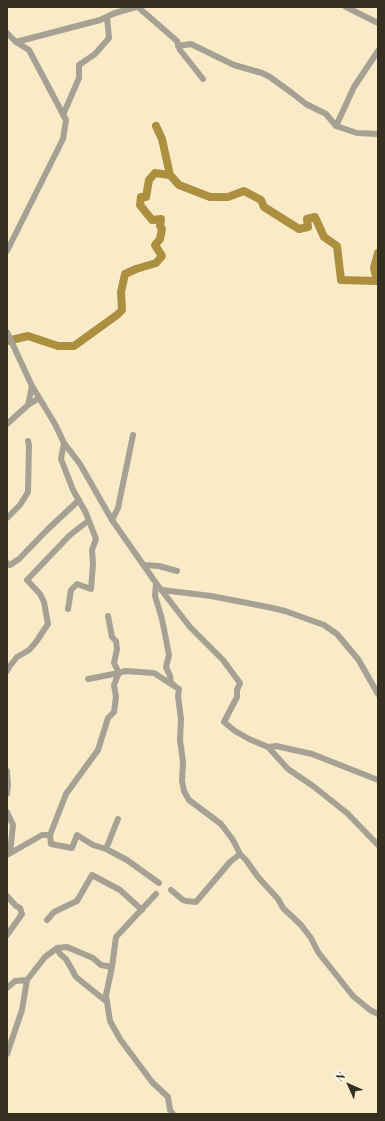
<!DOCTYPE html>
<style>
body{margin:0}
#map{position:relative;width:385px;height:1121px;overflow:hidden;background:#f9ebc7;font-family:"Playfair Display",serif}
canvas{display:block}
.frame{position:absolute;inset:0;border:8px solid #342f21;pointer-events:none}
.north{position:absolute;left:329px;top:1065px;width:40px;height:40px;-webkit-text-stroke:3px #fff9eb;paint-order:stroke;rotate:315deg;font-size:11px;font-weight:700;line-height:16px;text-align:center;color:#342f21}
.north::after{content:'';display:block;margin:auto;width:14px;height:18px;background:#342f21;clip-path:polygon(50% 0,100% 100%,50% 72%,0 100%)}
</style>
<div id="map">
<canvas width="385" height="1121"></canvas>
<div class="frame"></div>
<div class="north">N</div>
</div>
<script>
const ctx = document.querySelector('canvas').getContext('2d');
ctx.lineJoin = 'round';
const poly = rows => new Path2D(rows.map(r => 'M' + r).join(''));
function stroke(path, color, width, dash) { ctx.strokeStyle = color; ctx.lineWidth = width; ctx.lineCap = dash ? 'butt' : 'round'; ctx.setLineDash(dash || []); ctx.stroke(path); }
stroke(poly([
 [156,126,162,139,170,175,179,185,210,197,228,197,244,191,261,200,264,207,299,229,308,227,307,219,315,217,324,237,337,246,341,280,377,281,374,268,378,253],
 [7,341,28,336,58,346,74,346,117,315,122,310,121,292,125,274,136,269,156,263,162,256,155,245,160,239,162,229,160,226,161,219,152,220,140,205,141,197,146,197,149,180,155,173,170,175]
]), '#ac8f3f', 8);
stroke(poly([
 [138,7,177,41,180,50,203,79],
 [346,7,378,23],
 [7,33,16,42,29,50,66,120,63,139,7,251],
 [16,42,100,20,115,13,136,7],
 [178,46,191,44,234,65,262,73,270,77,292,93,306,104,326,114,336,126,357,133,378,134],
 [63,115,79,78,79,65,95,54,109,38,107,17],
 [336,126,354,87,378,51],
 [7,332,32,386,55,424,64,443,80,464,112,520,156,583,190,627,223,660,240,683,237,690,237,697,224,722,235,731,249,739,268,747,288,769,313,786,347,813,378,845],
 [28,405,32,386],
 [7,424,28,405,39,398],
 [64,443,61,459,73,490,86,513,96,539,92,550,93,564,91,589,77,584,71,590,68,609],
 [7,518,20,505,28,492,29,445,28,441],
 [112,520,118,508,133,435],
 [7,563,10,565,19,559,47,530,79,500],
 [144,565,159,566,177,571],
 [156,583,155,596,162,619,169,655,166,667,170,676,171,683,174,685],
 [162,590,211,596,268,607,285,611,324,625,337,634,347,646,358,659,378,694],
 [7,671,9,667,17,657,29,650,36,642,48,624,44,602,40,594,27,580,70,535,88,521],
 [88,679,119,673,114,663,117,649,116,641,112,637,108,616],
 [268,747,276,746,312,754,378,780],
 [7,771,8,785,7,794],
 [7,812,13,825,10,853],
 [50,835,66,794,98,750,108,718,114,712,116,697,114,685,118,675,119,673,125,671,154,673,179,689,178,696,181,719,180,740,183,762,182,781,184,791,189,800,221,824,233,840,240,854],
 [106,849,118,819],
 [7,855,42,835,50,835,51,844,72,848,77,835,93,845,106,849,127,860,159,883],
 [171,890,183,900,186,901,196,902,230,862,240,854,246,860,258,877,278,899,283,908,301,925,311,938,318,952,353,996,370,1010,378,1014],
 [7,896,16,906,20,908,22,914,7,935],
 [47,920,54,912,77,901,92,875,120,890,142,910],
 [57,948,67,947,93,958,101,965,112,967],
 [27,980,45,957,57,948,60,954,66,959,76,977,107,1002,110,1021,120,1039,152,1082,168,1097,170,1110,173,1114],
 [7,988,15,981,27,980,22,1010,7,1054],
 [107,1002,106,995,112,967,116,937,156,894]
]), '#a6a192', 6);
</script>
